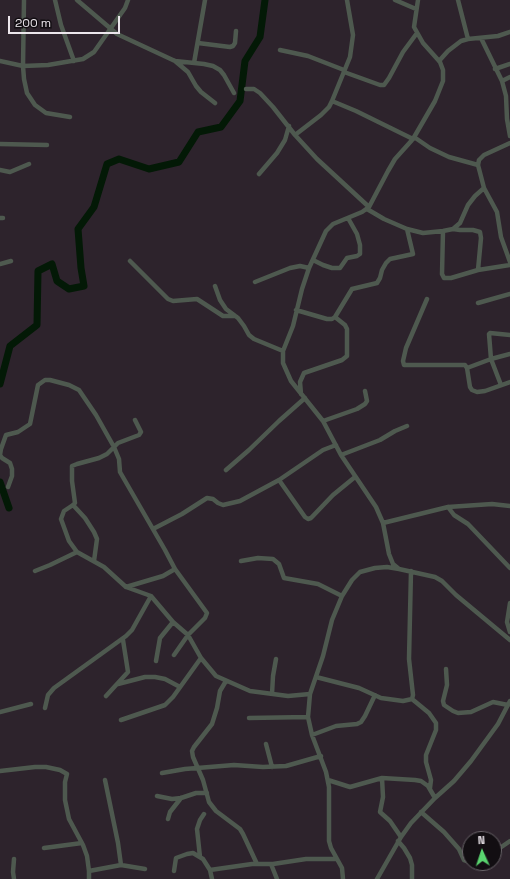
<!DOCTYPE html>
<style>
body{margin:0}
#map{position:relative;width:510px;height:879px;overflow:hidden;background:#2d232c;font-family:"Space Grotesk",sans-serif}
canvas{display:block}
.north{position:absolute;left:462px;top:831px;width:40px;height:40px;box-sizing:border-box;background:#120e12;border:1px solid #696469;border-radius:50%;rotate:357deg;font-size:11px;font-weight:700;line-height:16px;text-align:center;color:#ece6ec}
.north::after{content:'';display:block;margin:auto;width:14px;height:18px;background:#59d56f;clip-path:polygon(50% 0,100% 100%,50% 72%,0 100%)}
.scale{position:absolute;left:8px;top:16px;width:112px;height:18px;box-sizing:border-box;border:2px solid #ece6ec;border-top:0;padding-left:5px;font-size:12px;line-height:14px;white-space:nowrap;color:#ece6ec;-webkit-text-stroke:3px #120e12;paint-order:stroke}
</style>
<div id="map">
<canvas width="510" height="879"></canvas>
<div class="north">N</div>
<div class="scale">200 m</div>
</div>
<script>
const ctx = document.querySelector('canvas').getContext('2d');
ctx.lineJoin = 'round';
const poly = rows => new Path2D(rows.map(r => 'M' + r).join(''));
function stroke(path, color, width, dash) { ctx.strokeStyle = color; ctx.lineWidth = width; ctx.lineCap = dash ? 'butt' : 'round'; ctx.setLineDash(dash || []); ctx.stroke(path); }
stroke(poly([
 [0,384,10,346,37,325,38,271,52,264,57,281,69,289,84,286,81,268,78,229,94,207,107,164,119,159,149,169,179,162,198,132,221,127,240,101,245,61,260,37,265,0],
 [0,482,9,508]
]), '#031906', 7);
stroke(poly([
 [24,0,23,66,24,79,27,93,35,105,46,113,70,117],
 [55,0,61,25,74,61],
 [77,0,117,34,175,61,204,64,213,66,220,70,224,75,234,93],
 [395,0,416,9],
 [418,0,414,27,423,43,440,62,443,70,443,81,435,101,413,139,395,159,388,171,369,207,362,212,333,224,326,231,309,268,302,289,293,326,283,351,283,363,291,381,323,421,341,455,376,507,383,523,389,554,393,564,399,569,435,577,442,581,456,595,510,640],
 [458,0,468,39],
 [481,38,502,81,506,96,507,119,510,136],
 [198,43,230,47,233,46,235,43,236,31],
 [280,50,308,56,344,70],
 [0,61,23,66,48,65,83,59,94,52,125,8,128,0],
 [175,61,188,72,196,86,201,92,215,103],
 [439,61,448,51,461,41,468,39,498,36,510,32],
 [194,63,205,0],
 [495,69,510,64],
 [344,72,380,85,384,85,389,78,403,52,417,33],
 [502,81,510,77],
 [246,89,254,89,260,93,273,107,295,135,317,159,369,207],
 [332,101,356,111,413,139],
 [295,135,321,115,329,107,332,101,350,57,353,35,347,0],
 [414,137,430,148,449,157,478,165],
 [510,143,484,155,479,160,478,165,484,188,497,212,501,237,510,262],
 [0,144,47,145],
 [0,170,10,172,29,164],
 [259,174,277,153,285,140,289,126],
 [367,209,384,219,407,229,423,233,443,231,453,229,460,223,468,205,475,196,484,188],
 [0,218,3,218],
 [453,229,460,230,473,230,480,232,481,238,478,270],
 [443,231,442,274,444,278,451,278,478,270,510,265],
 [313,260,323,265,332,268,340,268,347,258,357,256,360,254,360,245,357,234,348,218],
 [130,261,168,299,173,301,197,299,223,316,235,316],
 [0,264,11,261],
 [255,282,290,268,300,266,309,268],
 [215,286,220,300,226,309,238,318,244,326,249,335,254,339,283,351],
 [427,299,406,348,403,361,404,365,465,365,467,368,470,387,472,390,477,392,485,391,510,382],
 [478,303,510,294],
 [296,310,327,319,332,319,335,317,352,289,377,283,380,278,382,270,386,263,390,259,413,254,407,229],
 [467,368,491,359,510,354],
 [501,385,491,359,489,334,490,333,510,335],
 [301,394,300,382,304,373,342,360,347,356,347,329,345,325,335,317],
 [135,420,141,432,139,435,118,443,114,447,119,459,120,472,165,550,175,569,207,613,205,618,188,635,174,655],
 [323,421,357,409,365,404,367,401,365,391],
 [341,455,380,440,395,431,407,426],
 [226,470,249,450,279,421,305,398],
 [279,480,305,517,308,519,311,518,333,495,355,477],
 [8,487,12,476,12,469,10,463,2,458,0,455,1,449,6,435,18,432,30,424,38,385,45,380,50,380,69,385,79,390,96,415,114,447,107,454,99,458,77,464,72,466,72,481,75,503,73,505,64,511,61,519,69,541,77,552,104,567,126,587,151,596,173,622,188,635,201,658,216,676,250,691,288,696,310,694],
 [73,505,85,518,94,532,97,539,94,561],
 [448,507,454,515,468,524,510,568],
 [383,523,448,507,492,504,510,506],
 [153,529,182,514,207,498,213,499,218,503,223,505,240,501,279,480,323,450,336,445],
 [241,561,258,558,273,559,279,564,284,578,318,584,342,596],
 [35,571,50,565,77,552],
 [126,587,163,576,175,569],
 [510,603,507,622,510,632],
 [156,661,160,638,173,622],
 [446,669,447,685,443,701,444,705,453,711,458,713,471,712,493,702,508,705],
 [316,677,359,688,381,698,403,701,412,699,413,695,409,659,411,571],
 [226,681,220,691,217,708,212,724,194,747,192,751,193,757,203,780,209,802,216,811,240,829,243,834,257,864],
 [118,684,145,677,155,677,165,679,180,687],
 [272,694,273,676,276,659],
 [106,696,128,672,123,640],
 [412,699,429,713,436,723,436,730,426,755,426,762,431,780,430,788],
 [45,708,48,695,54,688,126,636,132,630,151,596],
 [0,712,31,704],
 [249,718,308,717],
 [121,720,165,705,173,697,201,658],
 [312,735,336,726,357,724,361,722,365,716,375,695],
 [266,744,272,767],
 [0,771,35,767,46,767,60,770,67,774,65,782,65,800,69,819,83,845,87,856,89,871,89,879],
 [162,773,185,769,234,765,263,767,286,766,321,756],
 [382,778,383,797,380,812,390,821,401,837],
 [328,780,350,787,382,778,415,780,421,781,428,786,435,798],
 [157,796,172,799,181,798,196,793,207,793],
 [421,812,444,832,459,849,464,860,470,862],
 [168,819,170,812,181,798],
 [398,841,404,848,410,858,412,865,412,879],
 [44,848,82,843],
 [494,852,510,841],
 [200,857,197,829,200,820,204,814],
 [271,864,277,879],
 [121,865,145,869],
 [210,870,252,864,273,864,306,859,336,859],
 [89,871,121,865,118,843,105,780],
 [174,871,176,858,187,854,193,853,203,859,210,870,212,879],
 [14,879,13,872,14,859],
 [343,879,342,868,331,848,329,841,329,787,326,772,312,735,308,717,310,694,323,656,332,620,342,596,352,580,360,572,375,568,387,567,399,569],
 [377,879,401,837,411,823,435,798,454,781,471,761,498,724,510,701]
]), '#4e594f', 4.5);
</script>
